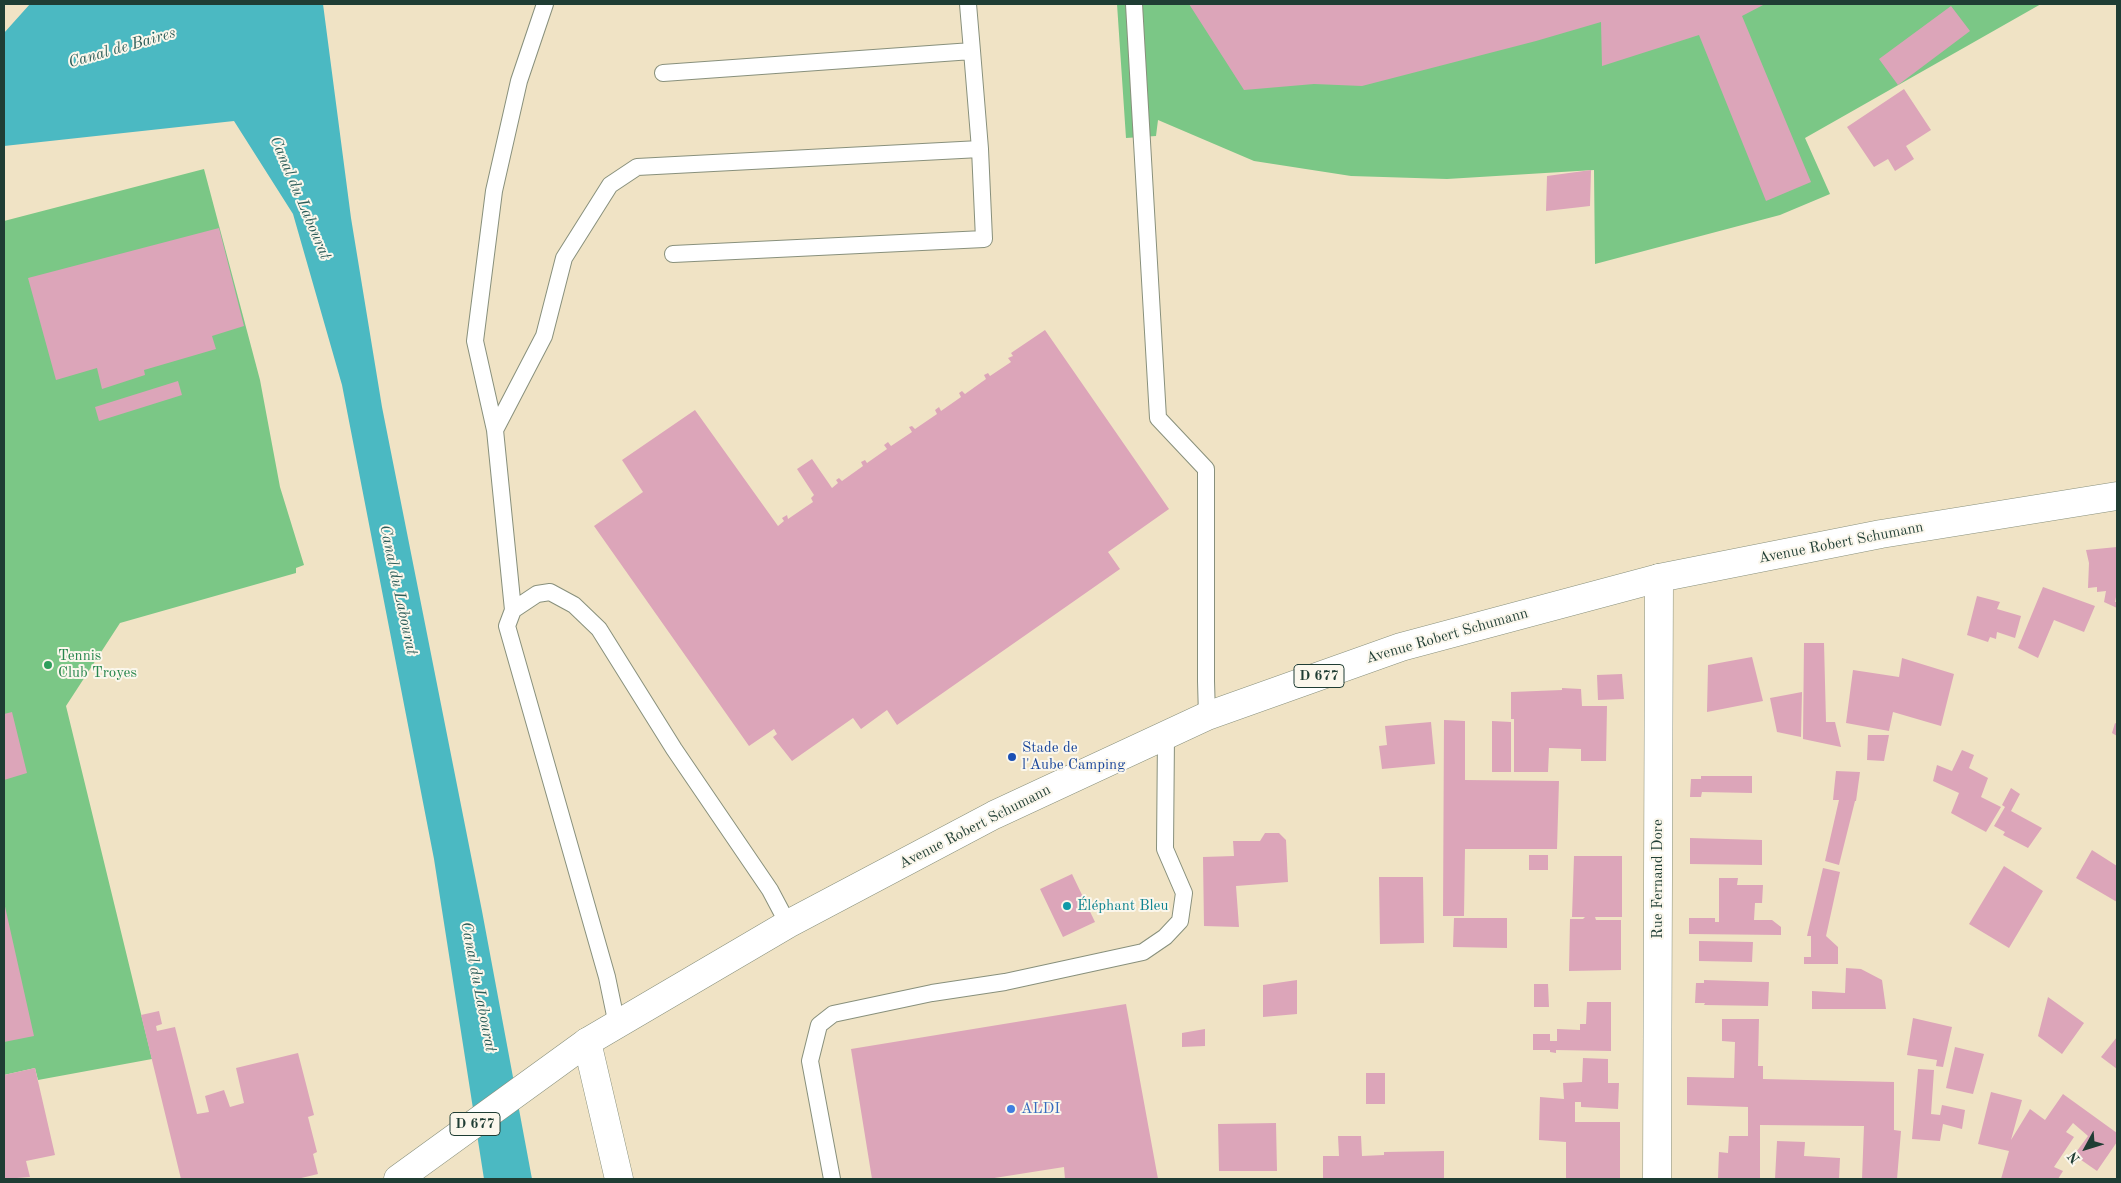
<!DOCTYPE html>
<meta charset="utf-8">
<style>
body{margin:0}
#map{position:relative;width:2121px;height:1183px;overflow:hidden;background:#f0e3c5;font-family:"Old Standard TT",serif}
canvas{display:block}
.frame{position:absolute;inset:0;border:5px solid #1f3d34;pointer-events:none}
.north{position:absolute;left:2061px;top:1123px;width:50px;height:50px;-webkit-text-stroke:4px #fbf7ec;paint-order:stroke;rotate:231deg;font-size:14px;font-weight:700;line-height:20px;text-align:center;color:#1f3d34}
.north::after{content:'';display:block;margin:auto;width:18px;height:22px;background:#1f3d34;clip-path:polygon(50% 0,100% 100%,50% 72%,0 100%)}
</style>
<div id="map">
<canvas width="2121" height="1183"></canvas>
<div class="frame"></div>
<div class="north">N</div>
</div>
<script>
const ctx = document.querySelector('canvas').getContext('2d');
ctx.lineJoin = 'round';
function paint(path, color) { ctx.fillStyle = color; ctx.fill(path, 'evenodd'); }
const poly = rows => new Path2D(rows.map(r => 'M' + r).join(''));
function stroke(path, color, width, dash) { ctx.strokeStyle = color; ctx.lineWidth = width; ctx.lineCap = dash ? 'butt' : 'round'; ctx.setLineDash(dash || []); ctx.stroke(path); }
function label(font, color, halo, rows, align = 'center') {
  ctx.font = font + ' "Old Standard TT",serif'; ctx.lineWidth = 4; ctx.setLineDash([]); ctx.textBaseline = 'middle'; ctx.strokeStyle = halo; ctx.fillStyle = color; for (const [text, x, y, turn = 0] of rows) {
    ctx.save(); ctx.translate(x, y); ctx.rotate((+turn || 0) * Math.PI / 180); ctx.textAlign = isNaN(turn) ? turn : align; if (halo) ctx.strokeText(text, 0, 0); ctx.fillText(text, 0, 0); ctx.restore();
  }
}
paint(poly([
 [1117,4,2041,4,1805,138,1830,194,1780,215,1595,264,1594,170,1447,179,1351,176,1254,161,1158,120,1156,136,1126,138],
 [204,169,260,380,280,487,304,565,296,568,296,573,120,623,66,706,152,1059,38,1080,35,1068,4,1075,4,221]
]), '#7bc786');
paint(poly([
 [30,4,323,4,351,218,382,407,482,911,532,1179,484,1179,434,859,342,385,293,214,234,121,4,146,4,33]
]), '#4bb9c2');
paint(poly([
 [1189,4,1765,4,1742,16,1811,182,1766,201,1699,35,1602,66,1601,22,1536,41,1362,86,1314,84,1244,90],
 [1951,6,1970,31,1898,85,1879,59],
 [1904,89,1931,130,1906,146,1914,159,1895,171,1888,159,1874,167,1847,127],
 [1591,170,1590,206,1546,211,1547,176],
 [219,228,244,326,212,336,216,349,144,370,145,375,102,389,97,368,56,380,28,278],
 [1045,330,1169,509,1108,552,1120,569,897,725,887,710,861,729,853,718,792,761,773,737,777,734,774,729,749,746,594,526,643,492,622,460,695,410,778,526,784,521,782,518,787,515,788,519,813,502,811,498,814,495,797,469,812,459,832,488,838,483,836,480,839,478,842,481,863,466,861,462,865,460,867,463,887,449,884,445,888,442,891,446,912,432,909,427,912,426,915,429,937,414,935,410,939,407,941,411,961,397,959,393,962,391,965,394,986,379,984,375,988,373,990,376,1011,362,1008,358,1013,356,1011,353],
 [178,381,182,395,99,421,95,407],
 [2117,547,2117,592,2115,602,2117,602,2117,608,2104,602,2106,591,2097,592,2097,587,2088,588,2089,563,2086,550],
 [2043,587,2095,606,2084,632,2054,620,2038,658,2018,648],
 [1977,596,2000,602,1997,609,2021,616,2015,638,1997,632,1996,639,1990,637,1988,642,1967,635],
 [1804,643,1824,643,1826,722,1835,722,1841,747,1803,739],
 [1752,657,1763,701,1707,712,1708,665],
 [1902,658,1954,674,1941,726,1893,712,1889,731,1846,723,1853,670,1899,677],
 [1622,674,1624,699,1598,700,1597,675],
 [1562,688,1581,689,1582,706,1607,706,1606,761,1581,761,1581,749,1549,748,1548,772,1514,772,1514,719,1511,719,1511,692,1562,690],
 [1802,692,1801,737,1777,732,1770,698],
 [12,712,27,773,4,780,4,714],
 [1444,720,1465,721,1465,780,1559,781,1557,849,1465,849,1464,916,1443,916],
 [1492,721,1511,722,1511,772,1492,772],
 [1431,722,1435,764,1382,769,1379,746,1387,745,1385,726],
 [2115,723,2117,724,2117,736,2112,733],
 [1868,735,1889,735,1884,761,1867,760],
 [1962,750,1974,755,1969,768,1988,778,1981,797,2001,807,1986,832,1951,813,1959,793,1933,781,1937,765,1952,771],
 [1836,771,1860,772,1856,801,1855,801,1839,865,1825,861,1839,800,1833,800],
 [1701,776,1752,776,1752,793,1702,792,1701,797,1690,797,1691,779,1701,779],
 [2011,788,2020,794,2011,811,2042,828,2028,848,2003,835,2005,832,1994,826,2005,807,2002,805],
 [1265,833,1279,833,1286,840,1288,882,1236,886,1239,927,1204,926,1203,857,1234,856,1233,841,1260,841],
 [1690,838,1762,840,1762,865,1690,864],
 [2092,850,2117,866,2117,902,2076,878],
 [1529,855,1548,855,1548,870,1529,870],
 [1574,856,1622,856,1622,917,1595,917,1596,920,1621,920,1621,970,1569,971,1570,919,1583,919,1585,917,1572,917],
 [2004,866,2043,891,2009,948,1969,924],
 [1823,868,1840,872,1826,936,1838,947,1838,964,1804,964,1804,957,1811,957,1811,936,1807,936],
 [1072,874,1095,922,1063,937,1040,889],
 [1379,877,1423,877,1424,943,1380,944],
 [1719,878,1738,878,1737,885,1763,885,1762,903,1755,903,1754,920,1772,920,1781,927,1781,935,1689,934,1689,918,1715,918,1715,922,1719,922],
 [4,902,34,1036,4,1042],
 [1454,918,1507,918,1507,948,1453,947],
 [1699,941,1753,942,1752,962,1699,961],
 [1846,968,1861,969,1882,980,1886,1009,1812,1009,1812,991,1845,993],
 [1297,980,1297,1014,1263,1017,1263,985],
 [1704,980,1769,982,1768,1006,1704,1005,1705,1003,1695,1003,1696,983,1704,983],
 [1534,984,1548,984,1549,1007,1534,1007],
 [2048,997,2084,1023,2062,1054,2038,1036],
 [1587,1002,1611,1002,1611,1051,1556,1050,1556,1053,1550,1052,1550,1050,1533,1050,1533,1034,1550,1034,1550,1041,1557,1041,1557,1029,1580,1030,1580,1024,1586,1024],
 [1126,1004,1158,1179,1065,1179,1064,1167,988,1179,872,1179,851,1049],
 [159,1011,162,1024,156,1026,157,1031,175,1027,197,1114,209,1112,205,1096,224,1090,230,1107,244,1103,236,1068,298,1053,314,1115,308,1117,317,1152,313,1154,318,1174,297,1179,181,1179,141,1015],
 [1913,1018,1952,1027,1943,1067,1936,1066,1937,1060,1907,1055],
 [1722,1019,1759,1019,1758,1066,1763,1066,1763,1079,1894,1082,1894,1130,1901,1131,1897,1179,1862,1179,1864,1126,1760,1125,1760,1179,1718,1179,1719,1152,1728,1153,1729,1136,1748,1136,1748,1107,1687,1105,1687,1077,1734,1078,1735,1042,1722,1041],
 [1205,1029,1205,1046,1182,1047,1182,1033],
 [2117,1037,2117,1069,2101,1057],
 [1955,1047,1984,1054,1973,1094,1946,1088],
 [1583,1058,1608,1059,1608,1083,1619,1083,1618,1109,1581,1107,1581,1102,1575,1102,1575,1122,1620,1122,1620,1179,1566,1179,1566,1142,1539,1140,1540,1097,1564,1099,1563,1083,1582,1082],
 [35,1068,55,1155,26,1161,30,1177,4,1179,4,1075],
 [1918,1069,1934,1070,1931,1114,1940,1115,1942,1105,1965,1110,1962,1129,1943,1124,1940,1141,1912,1139],
 [1366,1073,1385,1073,1385,1104,1366,1104],
 [1991,1092,2022,1100,2011,1140,2030,1109,2045,1120,2063,1094,2117,1133,2117,1142,2097,1171,2074,1155,2088,1136,2073,1123,2066,1132,2074,1137,2054,1167,2063,1171,2058,1179,2001,1179,2009,1151,1978,1144],
 [1276,1123,1277,1171,1219,1171,1218,1124],
 [1338,1136,1361,1136,1362,1156,1384,1155,1384,1152,1444,1151,1444,1179,1323,1179,1323,1156,1339,1156],
 [1777,1141,1805,1142,1804,1156,1840,1158,1839,1179,1775,1179]
]), '#dca5b9');
const service = poly([
 [968,4,972,51],
 [1134,4,1158,418,1206,469,1206,681,1207,716],
 [663,73,972,51,980,149],
 [495,430,544,336,564,258,610,185,637,167,980,149,984,239,673,254],
 [513,610,495,430,475,341,494,191,519,81,545,4],
 [617,1025,607,977,507,626,513,610,537,594,550,592,574,605,599,629,674,749,770,890,788,924],
 [832,1179,810,1061,819,1025,833,1014,932,993,1005,982,1143,952,1165,937,1180,921,1184,893,1165,849,1166,735]
]);
const minor = poly([
 [587,1042,619,1179],
 [1657,1179,1659,578]
]);
const primary = poly([
 [398,1179,587,1042,788,924,994,815,1207,716,1401,647,1659,578,1881,534,2117,496]
]);
stroke(service, '#88907c', 18);
stroke(minor, '#88907c', 29);
stroke(primary, '#88907c', 29);
stroke(service, '#fff', 16);
stroke(minor, '#fff', 28);
stroke(primary, '#fff', 28);
for (const [x, y, r, color] of [
 [48,665,5,"#2e9e5b"],
 [1012,757,5,"#1a4fb4"],
 [1067,906,5,"#0f9aa8"],
 [1011,1109,5,"#3f7fe0"]
]) { const dot = new Path2D(); dot.arc(x, y, r, 0, 2 * Math.PI); ctx.fillStyle = color; ctx.fill(dot); stroke(dot, '#fbf7ec', 2); }
for (const [x, y, w] of [
 [1319,676,50],
 [475,1124,50]
]) { const box = new Path2D(); box.roundRect(x - w / 2, y - 11.5, w, 23, 4); ctx.fillStyle = '#fbf7ec'; ctx.fill(box); stroke(box, '#1f3d34', 1); }
label('bold 14px', '#1f3d34', null, [
 ["D 677",1319,676],
 ["D 677",475,1124]
]);
label('15px', '#1f3d34', '#fbf7ec', [
 ["Avenue Robert Schumann",1841,543,-11],
 ["Avenue Robert Schumann",1447,636,-16],
 ["Avenue Robert Schumann",975,827,-27],
 ["Rue Fernand Dore",1658,879,-90]
]);
label('15px', '#27864d', '#fbf7ec', [
 ["Tennis",58,656],
 ["Club Troyes",58,673]
], 'left');
label('15px', '#164399', '#fbf7ec', [
 ["Stade de",1022,748],
 ["l'Aube Camping",1022,765]
], 'left');
label('15px', '#0d838f', '#fbf7ec', [
 ["Éléphant Bleu",1077,906]
], 'left');
label('15px', '#366cbe', '#fbf7ec', [
 ["ALDI",1021,1109]
], 'left');
label('italic 16px', '#2a5c58', '#fbf7ec', [
 ["Canal de Baires",122,48,-16],
 ["Canal du Labourat",300,198,67],
 ["Canal du Labourat",398,590,78],
 ["Canal du Labourat",478,987,79]
]);
</script>
